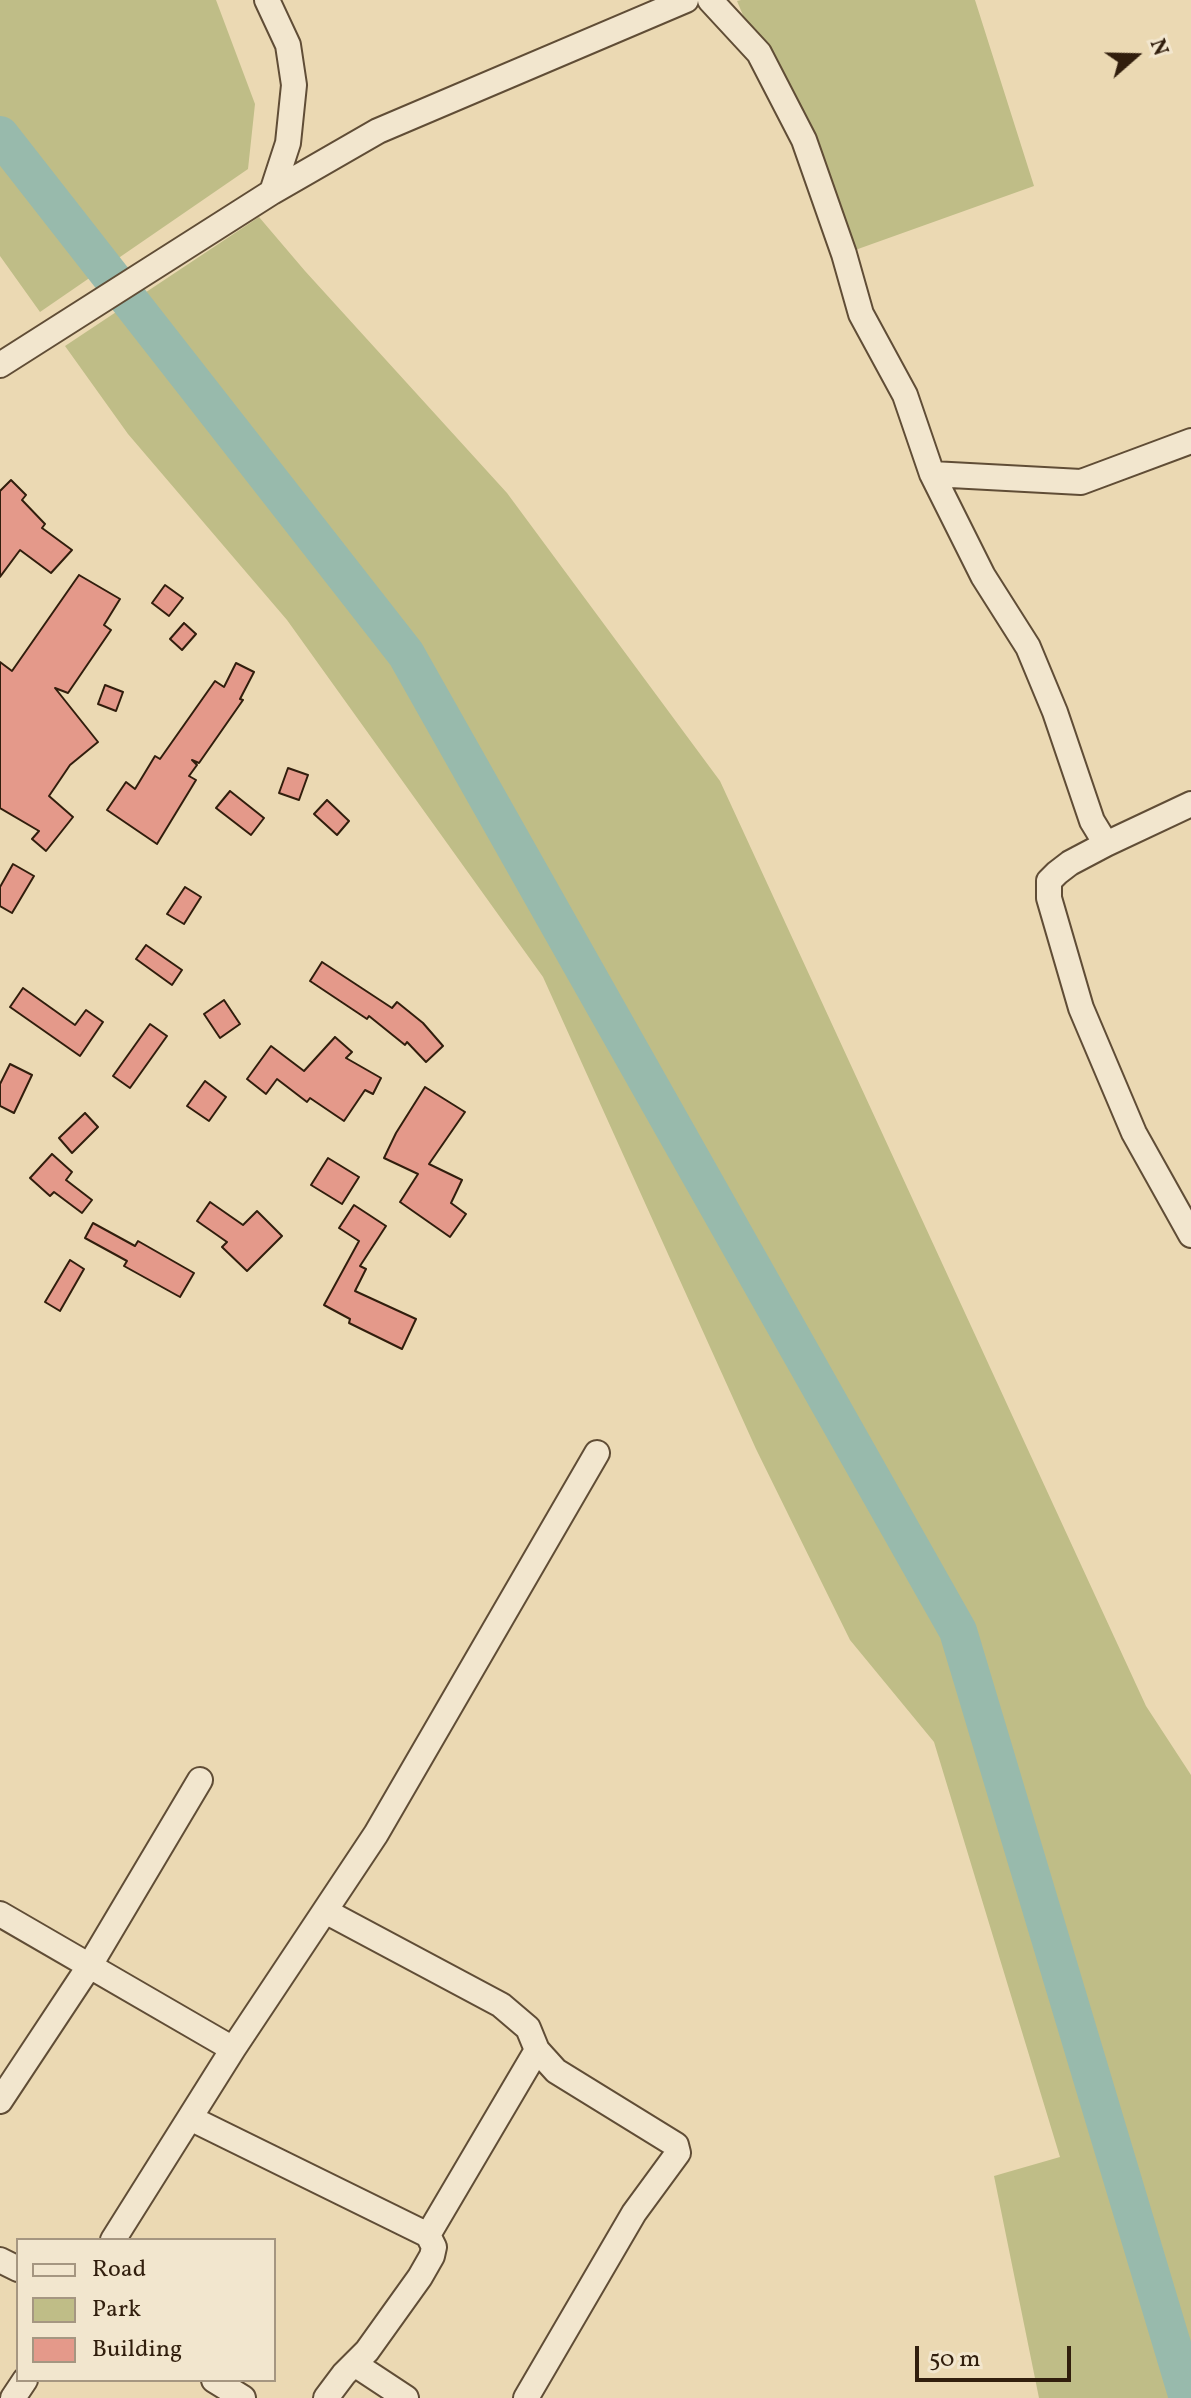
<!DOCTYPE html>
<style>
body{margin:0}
#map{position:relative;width:1191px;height:2398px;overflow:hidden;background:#ebd9b3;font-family:Vollkorn,serif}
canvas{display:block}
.legend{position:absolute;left:16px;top:2238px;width:260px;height:144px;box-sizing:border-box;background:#f2e6ce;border:2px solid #a59681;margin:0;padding:10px 14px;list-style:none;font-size:24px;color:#311e0d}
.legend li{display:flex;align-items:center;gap:16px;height:40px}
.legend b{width:40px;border:2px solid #a59681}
.north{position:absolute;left:1095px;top:16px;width:80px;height:80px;-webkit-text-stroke:6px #f2e6ce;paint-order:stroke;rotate:70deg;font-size:22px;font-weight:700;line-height:32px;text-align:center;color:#311e0d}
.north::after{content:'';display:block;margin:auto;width:28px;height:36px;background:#311e0d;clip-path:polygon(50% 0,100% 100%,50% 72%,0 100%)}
.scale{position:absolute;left:915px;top:2346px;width:156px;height:36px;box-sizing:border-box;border:4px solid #311e0d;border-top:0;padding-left:10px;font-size:24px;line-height:28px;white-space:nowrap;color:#311e0d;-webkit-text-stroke:6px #f2e6ce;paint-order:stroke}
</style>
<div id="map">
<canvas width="1191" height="2398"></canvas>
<ul class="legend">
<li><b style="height:10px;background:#f2e6ce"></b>Road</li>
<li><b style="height:22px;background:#bfbd87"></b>Park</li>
<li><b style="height:22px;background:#e4998a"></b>Building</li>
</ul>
<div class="north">N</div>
<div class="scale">50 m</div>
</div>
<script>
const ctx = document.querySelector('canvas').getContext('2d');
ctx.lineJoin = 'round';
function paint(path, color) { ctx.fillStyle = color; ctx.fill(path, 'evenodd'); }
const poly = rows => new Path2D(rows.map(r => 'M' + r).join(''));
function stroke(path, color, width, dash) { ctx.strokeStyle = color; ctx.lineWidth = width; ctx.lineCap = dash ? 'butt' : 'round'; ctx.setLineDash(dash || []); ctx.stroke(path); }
paint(poly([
 [0,0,216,0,255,104,248,169,40,312,0,256],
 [741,0,975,0,1034,186,844,254,737,1],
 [259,217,305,271,507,493,720,781,1146,1706,1191,1775,1191,2398,1039,2398,994,2176,1060,2157,934,1742,850,1640,756,1449,543,977,287,620,128,434,65,346]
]), '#bfbd87');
stroke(poly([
 [0,135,406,654,958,1631,1188,2398]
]), '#98baac', 38);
const building = poly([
 [11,480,26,495,22,500,45,524,42,528,72,550,51,573,20,550,0,577,0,491,11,480],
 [79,575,120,599,104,625,111,630,68,693,55,688,98,742,70,765,49,796,73,817,46,851,32,839,39,831,0,808,0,662,12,671,79,575],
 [165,585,183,598,169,616,152,603,165,585],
 [184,623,196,634,182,650,170,639,184,623],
 [236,663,254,672,240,699,243,700,199,763,192,760,197,765,189,776,196,780,157,844,107,810,126,782,135,789,155,756,160,759,215,681,224,687,236,663],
 [105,685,123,692,116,711,98,704,105,685],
 [288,768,308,775,299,800,279,793,288,768],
 [230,791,264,818,251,835,216,808,230,791],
 [327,800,349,821,337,835,314,814,327,800],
 [13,864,34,876,12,913,0,906,0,887,13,864],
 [185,887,201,897,184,924,167,914,185,887],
 [146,945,182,970,172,985,136,959,146,945],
 [322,962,392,1008,397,1002,423,1023,443,1046,426,1062,407,1042,405,1045,369,1016,367,1019,310,981,322,962],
 [23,988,75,1025,86,1010,103,1022,80,1056,10,1007,23,988],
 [224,1000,240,1024,220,1038,204,1014,224,1000],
 [150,1024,167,1036,130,1088,113,1076,150,1024],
 [335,1037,352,1052,346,1058,381,1078,373,1094,365,1090,344,1121,310,1098,307,1102,277,1079,266,1094,247,1079,271,1046,304,1071,335,1037],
 [10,1064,32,1075,14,1113,0,1106,0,1084,10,1064],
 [205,1081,226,1097,209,1121,187,1106,205,1081],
 [425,1087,465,1112,429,1164,462,1180,451,1203,466,1214,450,1237,400,1202,418,1174,384,1158,396,1133,425,1087],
 [85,1113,98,1127,72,1153,59,1138,85,1113],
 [52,1154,72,1172,66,1180,92,1200,82,1213,54,1192,50,1196,30,1178,52,1154],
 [328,1158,359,1177,342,1204,311,1185,328,1158],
 [210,1202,243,1225,257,1211,282,1236,247,1271,222,1247,227,1242,197,1221,210,1202],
 [354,1205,386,1226,360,1266,366,1269,355,1291,416,1319,402,1349,349,1323,350,1319,324,1305,359,1241,339,1228,354,1205],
 [93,1223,135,1246,138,1241,194,1273,180,1297,124,1266,127,1261,85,1238,93,1223],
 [70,1260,84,1269,60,1311,45,1302,70,1260]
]);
paint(building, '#e4998a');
stroke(building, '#311e0d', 2);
const minor = poly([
 [267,0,288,45,294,85,288,143,272,192],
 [710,0,759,53,804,140,844,254,861,314,905,395,932,474,983,576,1028,647,1055,712,1092,821,1106,844,1191,804],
 [0,365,272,192,378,131,686,0],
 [932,474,1081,482,1191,441],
 [1106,844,1070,863,1057,873,1049,881,1049,898,1081,1008,1134,1133,1191,1235],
 [325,1911,501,2005,528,2028,537,2050,556,2071,676,2145,678,2153,634,2213,526,2398],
 [0,1914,233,2049],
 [0,2101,90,1965,200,1780],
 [190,2118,428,2235,434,2247,432,2256,420,2277,367,2351,344,2374,326,2398],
 [428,2235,537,2050],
 [113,2240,233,2049,376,1834,597,1453],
 [0,2260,18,2269],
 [356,2365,406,2398],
 [214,2380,243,2398],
 [13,2398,25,2380]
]);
stroke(minor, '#604d36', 28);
stroke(minor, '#f2e6ce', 24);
</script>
